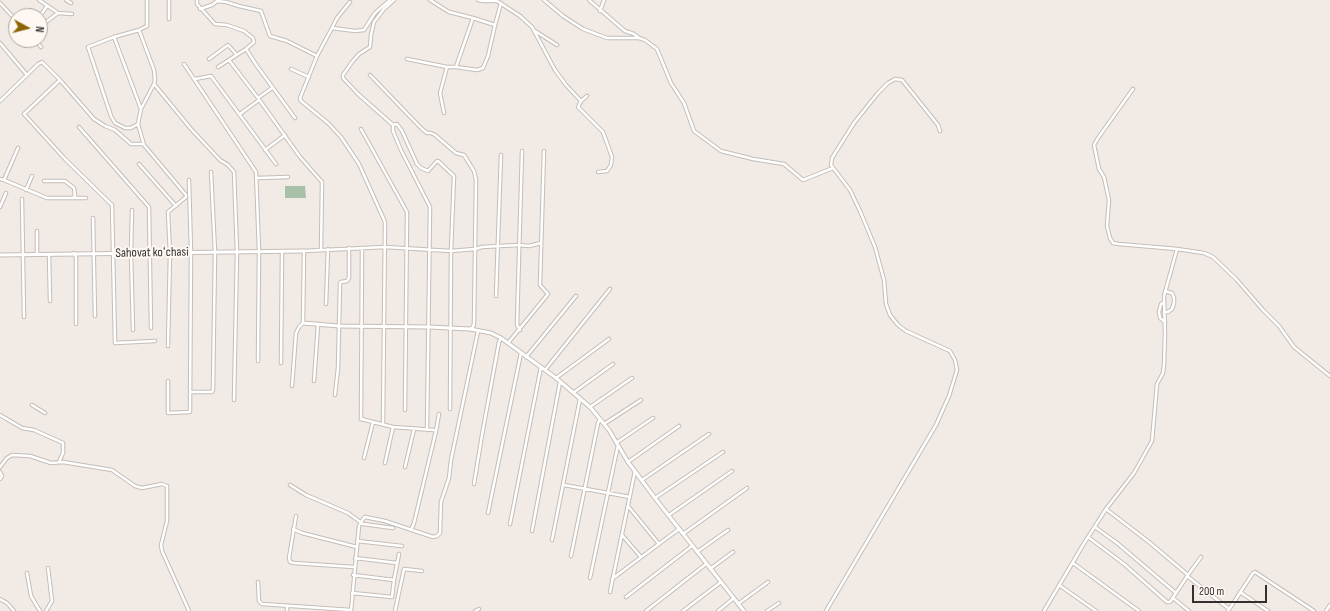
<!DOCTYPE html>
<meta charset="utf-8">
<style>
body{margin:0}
#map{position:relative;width:1330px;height:611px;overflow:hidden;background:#f1eae5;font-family:"Sofia Sans Condensed",sans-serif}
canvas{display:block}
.north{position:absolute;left:8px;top:8px;width:40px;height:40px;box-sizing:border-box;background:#fef7f2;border:1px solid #ada7a4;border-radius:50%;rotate:97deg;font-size:11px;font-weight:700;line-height:16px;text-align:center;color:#33302f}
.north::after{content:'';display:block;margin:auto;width:14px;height:18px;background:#8b6505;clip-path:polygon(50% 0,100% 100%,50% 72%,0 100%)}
.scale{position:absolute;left:1192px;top:585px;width:75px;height:18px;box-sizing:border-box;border:2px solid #33302f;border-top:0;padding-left:5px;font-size:12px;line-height:14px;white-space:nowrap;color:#33302f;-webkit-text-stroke:3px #fef7f2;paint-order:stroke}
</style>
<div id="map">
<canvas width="1330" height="611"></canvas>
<div class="north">N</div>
<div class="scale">200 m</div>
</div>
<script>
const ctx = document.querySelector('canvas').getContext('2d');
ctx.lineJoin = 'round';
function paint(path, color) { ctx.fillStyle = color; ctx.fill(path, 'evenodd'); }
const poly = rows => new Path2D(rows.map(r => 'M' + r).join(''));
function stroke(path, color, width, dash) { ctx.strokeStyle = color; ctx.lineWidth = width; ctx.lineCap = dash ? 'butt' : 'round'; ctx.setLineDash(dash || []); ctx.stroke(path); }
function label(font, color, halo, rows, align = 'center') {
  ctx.font = font + ' "Sofia Sans Condensed",sans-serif'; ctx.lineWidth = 4; ctx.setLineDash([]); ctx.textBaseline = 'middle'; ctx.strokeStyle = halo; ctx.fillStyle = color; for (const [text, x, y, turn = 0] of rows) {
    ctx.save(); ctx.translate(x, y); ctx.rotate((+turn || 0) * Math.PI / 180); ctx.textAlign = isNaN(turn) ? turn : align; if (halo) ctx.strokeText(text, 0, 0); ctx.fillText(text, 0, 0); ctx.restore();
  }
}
paint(poly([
 [285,186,305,186,306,198,285,198]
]), '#a9c0a8');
const minor = poly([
 [39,0,58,13,72,14],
 [66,0,71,3],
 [197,0,197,4,215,24,227,25,244,31,253,38,254,42,246,49,218,67],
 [394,0,384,9,374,22,371,35,370,47,359,54,352,62,343,75,343,78,358,94,393,125,393,131,401,150,430,207,427,430],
 [430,0,449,12,473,18],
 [478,0,484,1,497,1,520,16,532,27,555,70,566,85,581,101,578,107,603,132,612,157,611,165,607,171,598,172],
 [544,0,563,16,583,29,607,38,639,38,645,40,657,49,671,83,684,103,694,131,721,151,753,159,784,164,803,180,833,168],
 [589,0,625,31,634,34,639,38],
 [0,3,16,20],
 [200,9,212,5,217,1,226,2,239,6,261,11,270,36,287,41,317,56],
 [600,11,604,0],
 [40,16,47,6],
 [40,17,46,22,58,13],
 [169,19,169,0],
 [332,28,337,18,350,2],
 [139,30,114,37,88,47,111,116,115,123,125,128,131,128,138,124,141,109,154,84,155,80,154,70,139,30,147,26,147,0],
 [535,31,557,45],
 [114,37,141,109],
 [35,40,41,47],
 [0,43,27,75,38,64,42,62,60,80,24,114,65,159,112,205,115,343,155,341],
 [246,49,257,66,295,118],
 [209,59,228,45,237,55],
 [407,59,447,67],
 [229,60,258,98,300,157,322,182,321,250],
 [184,64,256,172,259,251,258,361],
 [456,67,477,70,483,68,488,56,495,25],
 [291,69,309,77],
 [370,75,421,128,427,133,431,133,435,135,456,153,464,155,474,171,476,180,474,323,473,327,470,329],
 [195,79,211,76,276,164],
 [60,80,94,119,105,126,115,130,131,144,143,144],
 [154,84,191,129,220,160,228,165,234,172,237,252,234,400],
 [1133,89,1098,138,1094,145,1099,169,1104,177,1109,200,1107,226,1110,238,1113,243,1119,244,1177,249,1204,253,1213,257,1237,280,1263,310,1279,326,1294,347,1330,376],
 [258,98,272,88],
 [0,101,27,75],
 [581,101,587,96],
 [444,113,440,93,447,67,456,67,473,18,495,25,501,3],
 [240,114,259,100],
 [138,124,144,145,186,195,186,197,168,212,170,253,168,346],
 [393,125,397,124,402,131,417,164,421,168,428,171,437,161,438,161,454,176,451,251,450,409],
 [79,127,149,207,151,328],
 [361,129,407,212,407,216,405,410],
 [265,150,285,135],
 [139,164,176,206],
 [257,178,288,177],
 [0,179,4,180,18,148],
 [4,180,47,198,73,198,75,196,74,188,65,181,44,181],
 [26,190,32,176],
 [73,198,86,198],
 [22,199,24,317],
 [0,207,6,193],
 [132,210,131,253,133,330],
 [93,218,95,316],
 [362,248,361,419,393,427,434,430,436,431,414,523,411,530],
 [74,253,76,257,76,324],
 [37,254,37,231],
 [49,254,50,301],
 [496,296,501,155],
 [1164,303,1161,304,1159,312,1160,318,1165,322],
 [326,304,328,249],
 [1164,312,1168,312,1172,309,1174,303,1174,298,1172,293,1165,291],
 [520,330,517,325,522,151],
 [508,343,548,294,540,285,544,151],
 [526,357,576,296],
 [281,363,282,251],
 [545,370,610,289],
 [556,378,609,339],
 [168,381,168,413,190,412,191,252,189,180],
 [314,381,318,325],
 [292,386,296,333,299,327,303,323,304,251,385,247,451,251,475,249,482,247,519,245,529,246,541,243],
 [191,392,212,392,213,390,215,252,211,172],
 [573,393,613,364],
 [335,395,338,368,340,283,341,282,347,281,349,278,349,248],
 [32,405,45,413],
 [590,407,632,378],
 [0,415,22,428,34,430,63,443,63,453,59,462],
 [383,424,385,222,359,164,341,137,328,123,301,101,300,98,317,56,332,28,355,31,364,30,375,13,390,0],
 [604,424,641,400],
 [436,431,439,414],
 [616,443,653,418],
 [364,458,373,422],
 [628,462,679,426],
 [385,463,393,427],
 [0,467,7,458,12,455,30,456,51,463,63,462,112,470,135,486,142,488,162,484,167,486,167,521,161,545,162,551,189,611],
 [405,467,414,429],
 [0,472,2,476,0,479],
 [642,480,709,434],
 [474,484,482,435,499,342,501,338],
 [290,485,306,495,348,513,363,524,393,528],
 [564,485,630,497],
 [655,498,723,452],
 [628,506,659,544],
 [488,513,521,353],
 [669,515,732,471],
 [296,516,289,558,290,562,294,563,354,567],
 [510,524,541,367],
 [1095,527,1117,543,1176,593],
 [293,529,302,533,357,547],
 [532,531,560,382],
 [683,534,747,488],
 [622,535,641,557],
 [1088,537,1124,564,1167,602,1170,602,1188,575,1149,542,1106,509],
 [552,540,580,399],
 [357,541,402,546],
 [697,552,728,530],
 [571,556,598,423,600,419],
 [355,558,397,563],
 [1073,563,1139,611],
 [710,569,733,552],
 [27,573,31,596,40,611],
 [353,575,394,580,399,554],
 [1188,575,1201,557],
 [1187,576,1229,609],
 [590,578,618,445],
 [612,579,679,529],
 [258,582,259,601,262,604,351,610],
 [1059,585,1096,611],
 [610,592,635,471],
 [1240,592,1268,611],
 [352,593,392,597,394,580],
 [626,597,692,546],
 [1173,598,1189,611],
 [0,599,7,603,14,611],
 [738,604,768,582],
 [46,611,52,601,48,568],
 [287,611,287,606],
 [351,611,359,526,363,519,365,517,385,521,433,537,437,536,440,533,441,502,449,478,451,460,478,331],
 [395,611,404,569,422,571],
 [475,611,479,609],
 [646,611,706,564],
 [683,611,721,582],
 [718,611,734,598],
 [767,611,779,603],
 [826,611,936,425,949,396,957,370,955,360,950,351,906,331,898,325,890,315,886,304,884,280,875,247,860,211,850,190,831,165,832,158,854,123,878,93,888,83,895,79,902,80,938,125,940,131],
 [1044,611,1083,545,1106,509,1134,473,1152,441,1157,384,1163,373,1164,365,1165,334,1164,296,1177,249],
 [1228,611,1253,573,1255,572,1314,611],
 [1326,611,1330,605]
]);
const tertiary = poly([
 [0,255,304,251],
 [303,323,339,326,429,327,470,329,491,333,501,338,556,378,590,407,609,430,628,462,658,502,744,611]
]);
stroke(minor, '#c4bdb8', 4.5);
stroke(tertiary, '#c4bdb8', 5);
stroke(minor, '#fff', 2.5);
stroke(tertiary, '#fff', 3);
label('13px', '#33302f', '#fef7f2', [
 ["Sahovat koʻchasi",152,253,-1]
]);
</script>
